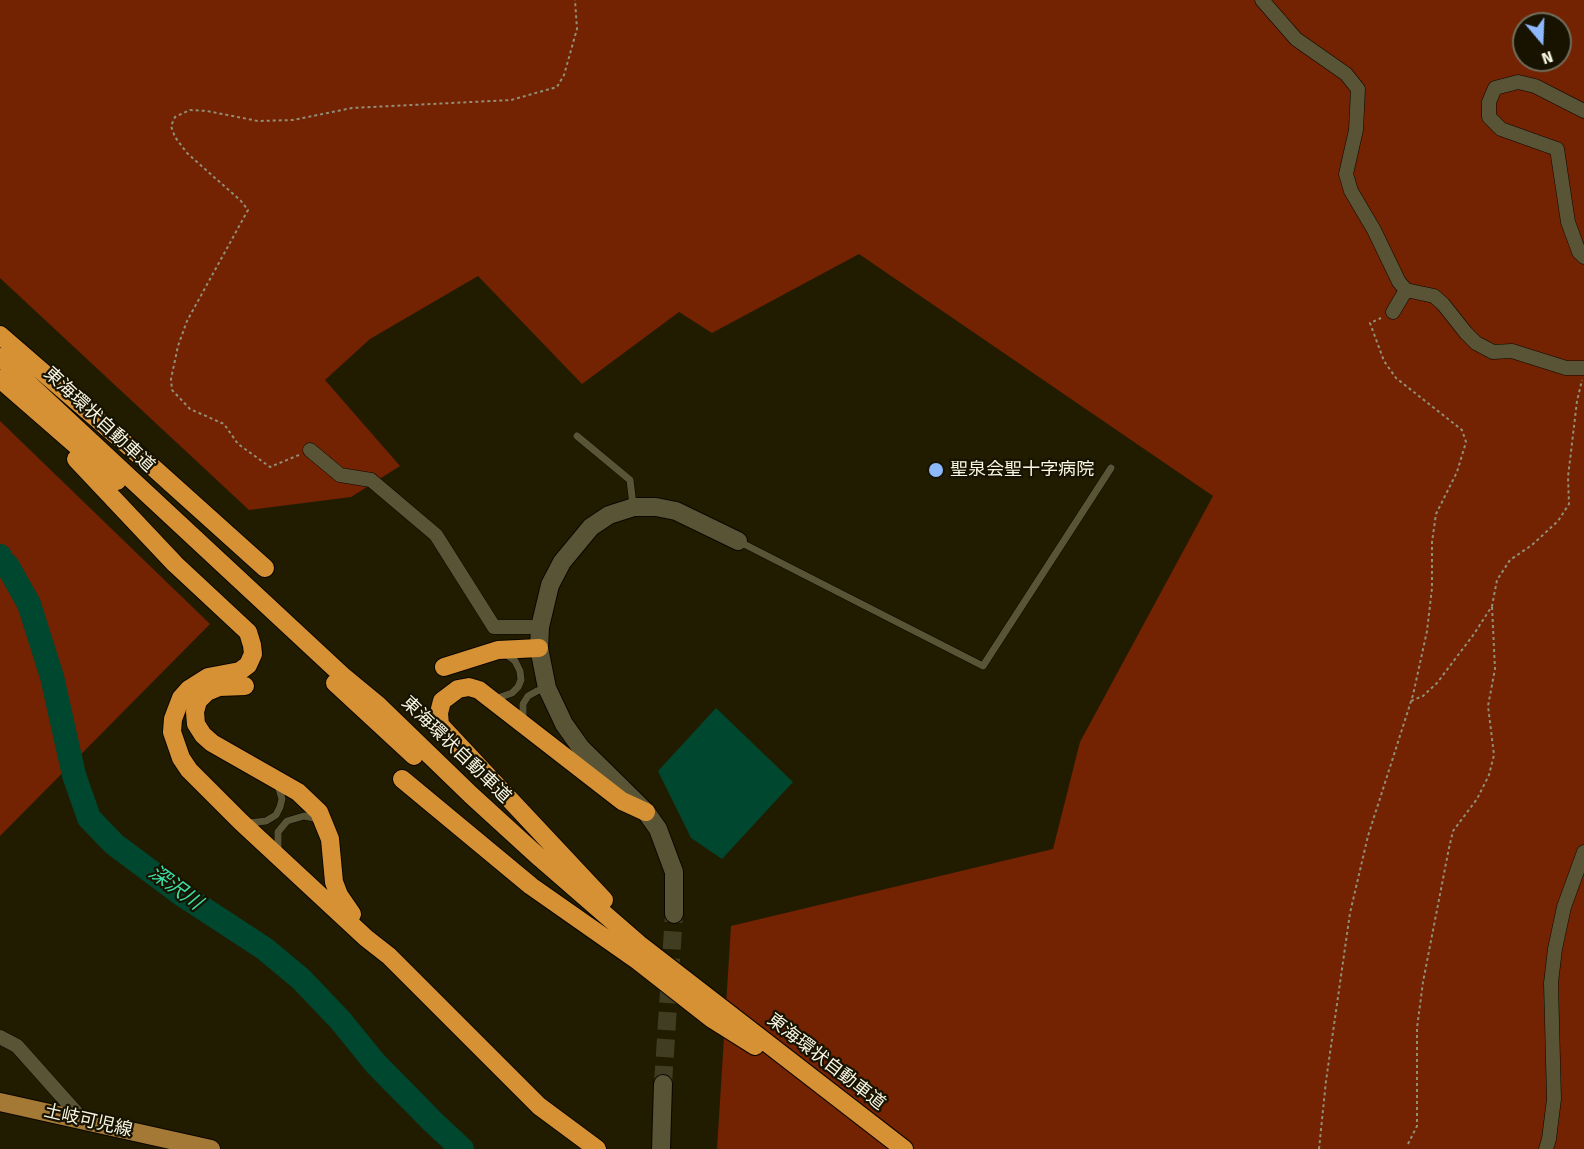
<!DOCTYPE html>
<meta charset="utf-8">
<style>
body{margin:0}
#map{position:relative;width:1584px;height:1149px;overflow:hidden;background:#211c00;font-family:"Fira Sans",sans-serif}
canvas{display:block}
.north{position:absolute;left:1512px;top:12px;width:60px;height:60px;box-sizing:border-box;background:#171300;border:2px solid #716d5b;border-radius:50%;rotate:161deg;font-size:16px;font-weight:700;line-height:24px;text-align:center;color:#f7f5e3}
.north::after{content:'';display:block;margin:auto;width:21px;height:27px;background:#8db9fc;clip-path:polygon(50% 0,100% 100%,50% 72%,0 100%)}
</style>
<div id="map">
<canvas width="1584" height="1149"></canvas>
<div class="north">N</div>
</div>
<script>
const ctx = document.querySelector('canvas').getContext('2d');
ctx.lineJoin = 'round';
function paint(path, color) { ctx.fillStyle = color; ctx.fill(path, 'evenodd'); }
const poly = rows => new Path2D(rows.map(r => 'M' + r).join(''));
function stroke(path, color, width, dash) { ctx.strokeStyle = color; ctx.lineWidth = width; ctx.lineCap = dash ? 'butt' : 'round'; ctx.setLineDash(dash || []); ctx.stroke(path); }
function label(font, color, halo, rows, align = 'center') {
  ctx.font = font + ' "Fira Sans","Noto Sans JP",sans-serif'; ctx.lineWidth = 4.5; ctx.setLineDash([]); ctx.textBaseline = 'middle'; ctx.strokeStyle = halo; ctx.fillStyle = color; for (const [text, x, y, turn = 0] of rows) {
    ctx.save(); ctx.translate(x, y); ctx.rotate((+turn || 0) * Math.PI / 180); ctx.textAlign = isNaN(turn) ? turn : align; if (halo) ctx.strokeText(text, 0, 0); ctx.fillText(text, 0, 0); ctx.restore();
  }
}
paint(poly([
 [0,0,1584,0,1584,1149,717,1149,731,926,1053,849,1080,742,1213,496,859,254,712,333,679,312,582,384,478,276,370,339,325,380,400,466,351,497,249,510,0,278],
 [1524,24,1560,24,1560,60,1524,60],
 [0,421,210,624,0,836]
]), '#732202');
paint(poly([
 [716,708,793,782,722,859,691,838,658,771]
]), '#004730');
stroke(poly([
 [0,558,1,557]
]), '#004730', 4);
stroke(poly([
 [0,556,2,562,7,565,29,604,52,677,74,775,89,818,114,844,181,894,265,949,301,979,341,1021,375,1063,433,1122,462,1149]
]), '#004730', 24);
stroke(poly([
 [663,1084,674,914]
]), '#413d22', 18, [18, 9]);
const service = poly([
 [577,436,630,480,633,505],
 [740,542,983,666,1111,468],
 [495,699,512,693,518,687,521,680,520,671,515,661,506,654],
 [523,720,523,704,528,696,537,691,546,688],
 [249,823,266,821,276,815,280,807,282,799,278,785],
 [278,850,278,832,287,821,304,816,314,818,319,821]
]);
const minor = poly([
 [1262,0,1296,39,1346,74,1358,89,1356,130,1346,174,1351,191,1374,230,1399,282,1406,290,1434,296,1443,304,1466,333,1476,343,1493,352,1512,351,1566,368,1584,368],
 [1584,111,1535,86,1518,82,1495,88,1489,102,1489,117,1501,129,1557,149,1568,222,1579,252,1584,257],
 [1393,312,1406,290],
 [310,450,340,475,371,480,436,535,494,627,540,627],
 [0,1037,17,1046,82,1119],
 [1546,1149,1549,1139,1554,1099,1551,983,1555,949,1564,907,1584,852]
]);
const tertiary = poly([
 [674,914,674,872,658,829,646,812,581,748,564,724,547,688,539,648,540,627,550,585,562,562,591,527,609,515,634,507,656,507,676,511,738,541],
 [661,1149,663,1084]
]);
const primary = poly([
 [0,1102,211,1149]
]);
const motorway = poly([
 [0,335,156,470,265,568],
 [0,357,344,677,378,705,471,795,540,858,639,944,904,1149],
 [0,379,117,481],
 [76,459,175,564,248,632,252,645,253,654,248,665,240,671,208,677,189,689,181,698,173,719,172,732,181,758,189,770,241,822,366,938,389,956,539,1106,597,1149],
 [444,667,498,650,539,648],
 [335,683,414,756],
 [245,686,219,687,207,692,198,701,195,712,196,724,203,735,212,743,298,792,319,812,330,839,334,882,339,895,352,914],
 [402,779,531,886,638,961,712,1019,755,1046],
 [604,900,440,725,439,713,442,701,458,689,469,687,479,690,622,801,646,812]
]);
stroke(service, '#0b0600', 8);
stroke(minor, '#0b0600', 15);
stroke(tertiary, '#0b0600', 20);
stroke(primary, '#0b0600', 20);
stroke(motorway, '#0b0600', 20);
stroke(poly([
 [299,455,270,467,238,444,224,424,190,409,172,390,171,379,178,346,187,321,248,210,241,201,187,153,175,137,171,126,175,117,190,110,207,111,258,121,293,120,352,108,511,100,557,87,564,75,577,29,575,0],
 [1411,701,1423,696,1437,683,1474,634,1492,606,1497,580,1510,560,1532,545,1558,521,1569,504,1568,477,1577,401,1582,380],
 [1408,1144,1417,1126,1417,1028,1423,982,1449,848,1453,831,1477,799,1489,775,1494,755,1488,706,1495,669,1492,606],
 [1319,1149,1326,1081,1350,913,1368,836,1413,695,1427,631,1432,588,1432,542,1436,514,1457,472,1466,442,1462,430,1396,378,1384,361,1370,323,1381,318]
]), '#928f78', 2, [3, 3]);
stroke(service, '#585435', 7);
stroke(minor, '#585435', 14);
stroke(tertiary, '#585435', 18);
stroke(primary, '#a47935', 18);
stroke(motorway, '#d69135', 18);
for (const [x, y, r, color] of [
 [936,470,8,"#8db9fc"]
]) { const dot = new Path2D(); dot.arc(x, y, r, 0, 2 * Math.PI); ctx.fillStyle = color; ctx.fill(dot); stroke(dot, '#171300', 2); }
label('18px', '#f7f5e3', '#171300', [
 ["東海環状自動車道",99,420,43],
 ["東海環状自動車道",456,750,44],
 ["東海環状自動車道",826,1062,38],
 ["土岐可児線",88,1121,13]
]);
label('18px', '#f7f5e3', '#171300', [
 ["聖泉会聖十字病院",950,470]
], 'left');
label('italic 20px', '#3bdfa5', '#171300', [
 ["深沢川",175,888,36]
]);
</script>
